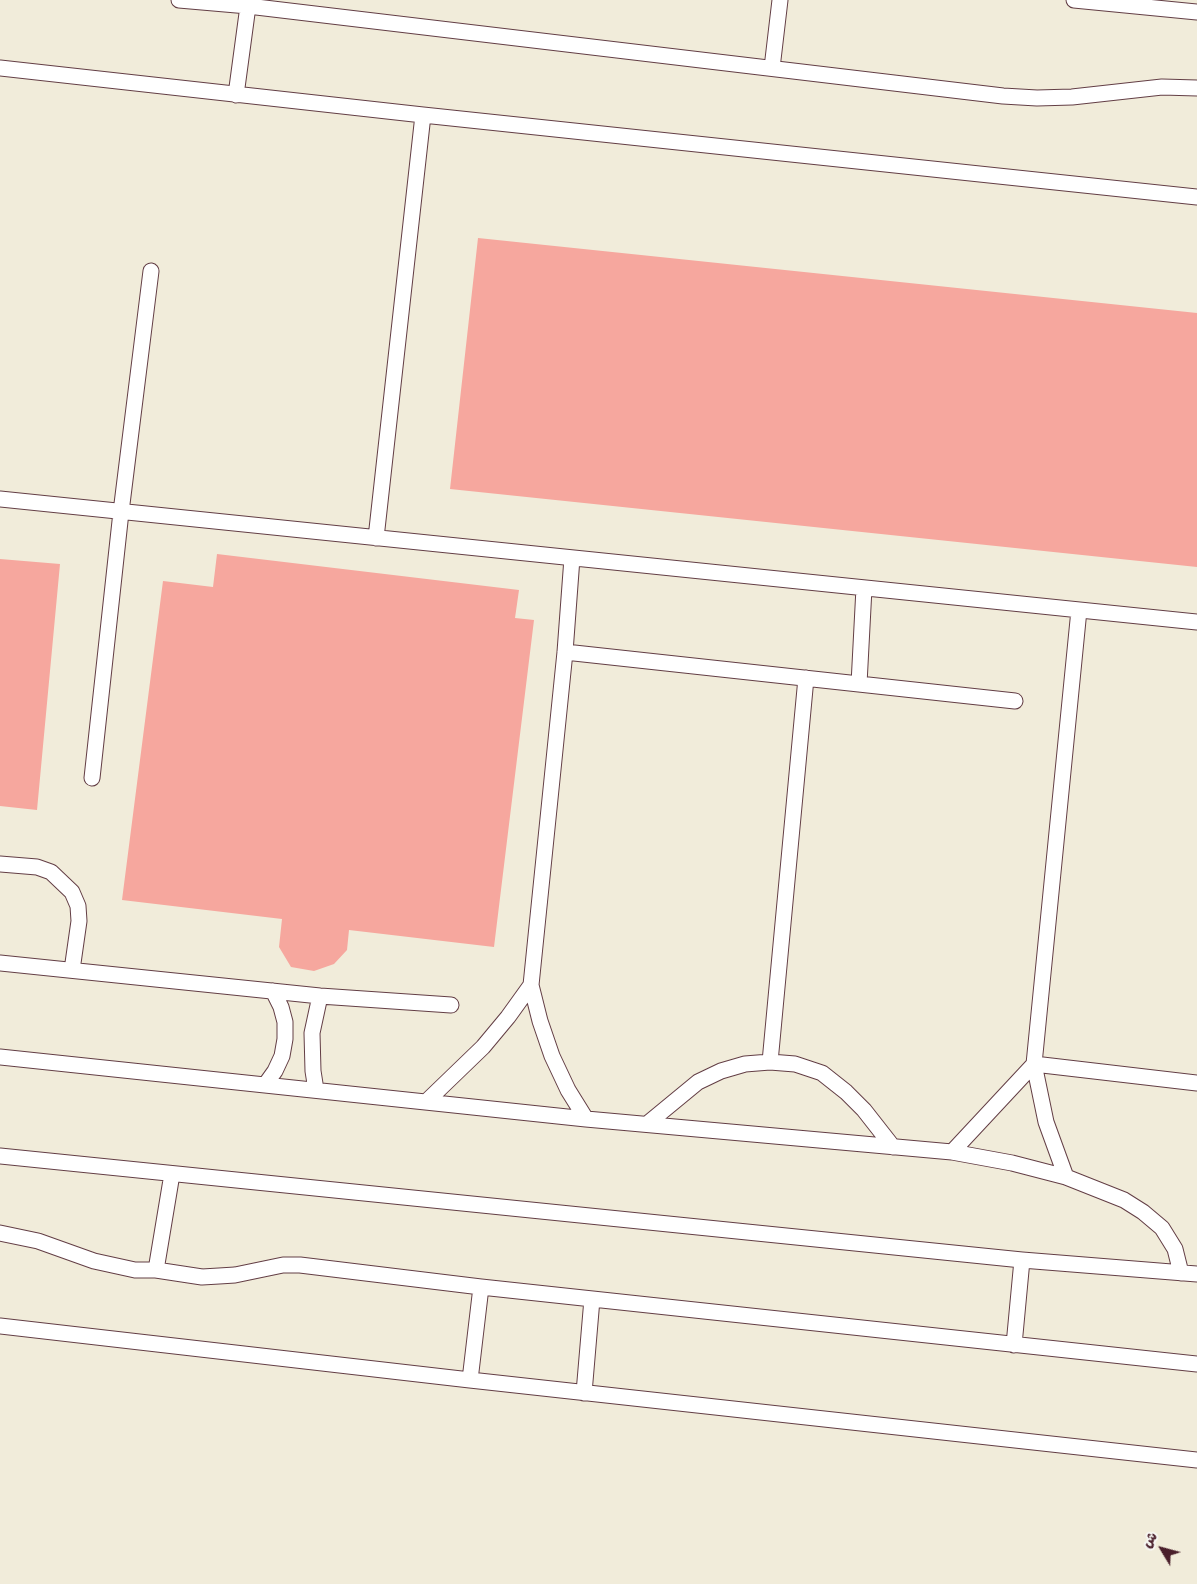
<!DOCTYPE html>
<meta charset="utf-8">
<style>
body{margin:0}
#map{position:relative;width:1197px;height:1584px;overflow:hidden;background:#f1ecda;font-family:"Comic Neue","Playpen Sans Arabic",sans-serif}
canvas{display:block}
.north{position:absolute;left:1137px;top:1524px;width:50px;height:50px;-webkit-text-stroke:4px #f6f6f2;paint-order:stroke;rotate:307deg;font-size:14px;font-weight:700;line-height:20px;text-align:center;color:#4a1f2b}
.north::after{content:'';display:block;margin:auto;width:18px;height:22px;background:#4a1f2b;clip-path:polygon(50% 0,100% 100%,50% 72%,0 100%)}
</style>
<div id="map">
<canvas width="1197" height="1584"></canvas>
<div class="north">ش</div>
</div>
<script>
const ctx = document.querySelector('canvas').getContext('2d');
ctx.lineJoin = 'round';
function paint(path, color) { ctx.fillStyle = color; ctx.fill(path, 'evenodd'); }
const poly = rows => new Path2D(rows.map(r => 'M' + r).join(''));
function stroke(path, color, width, dash) { ctx.strokeStyle = color; ctx.lineWidth = width; ctx.lineCap = dash ? 'butt' : 'round'; ctx.setLineDash(dash || []); ctx.stroke(path); }
paint(poly([
 [478,238,1197,313,1197,567,450,489],
 [217,554,519,590,515,618,534,620,494,947,349,930,347,950,334,964,314,971,291,967,279,947,282,919,122,900,163,581,213,587],
 [0,559,60,564,37,810,0,806]
]), '#f6a79e');
const lane = poly([
 [179,0,248,6,1003,96,1037,98,1072,97,1162,87,1197,88],
 [1074,0,1197,12],
 [0,68,423,115,1197,197],
 [772,68,780,0],
 [236,95,248,6],
 [0,499,1197,622],
 [376,538,423,115],
 [572,558,565,652,531,985,540,1021,552,1056,568,1090,586,1119],
 [565,652,1015,701],
 [859,684,864,588],
 [92,778,121,512,151,271],
 [0,864,37,867,51,872,72,892,78,906,79,921,72,970],
 [0,963,320,996,451,1005],
 [0,1057,586,1119,952,1152,1012,1163,1066,1177,1124,1200,1143,1212,1162,1228,1175,1249,1181,1273],
 [770,1062,806,678],
 [1034,1064,1197,1083],
 [265,1085,275,1071,282,1056,285,1039,285,1022,281,1007,273,991],
 [316,1090,313,1071,312,1033,320,996],
 [426,1102,483,1047,508,1017,531,985],
 [647,1124,698,1082,721,1071,745,1064,770,1062,795,1064,822,1073,846,1092,864,1110,893,1147],
 [952,1152,1034,1064],
 [0,1156,1022,1260,1197,1274],
 [1066,1177,1046,1122,1034,1064,1079,610],
 [0,1233,38,1241,94,1261,135,1270,156,1270,202,1277,219,1276,235,1275,283,1265,300,1265,481,1287,1197,1364],
 [156,1270,172,1174],
 [0,1326,470,1380,1197,1460],
 [1014,1345,1022,1260],
 [470,1380,481,1287],
 [584,1393,592,1299]
]);
stroke(lane, '#633e45', 17);
stroke(lane, '#fff', 15);
</script>
